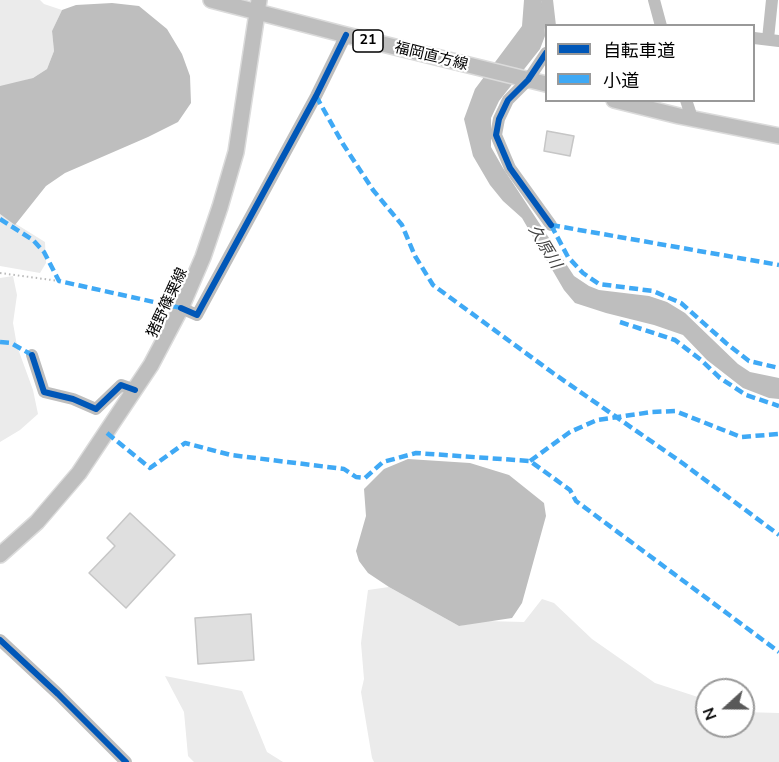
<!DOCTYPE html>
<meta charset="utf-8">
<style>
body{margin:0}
#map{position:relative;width:779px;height:762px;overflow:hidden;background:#fff;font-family:"Nunito Sans","Noto Sans JP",sans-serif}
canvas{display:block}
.legend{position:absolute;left:545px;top:24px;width:210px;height:78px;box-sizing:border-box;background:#fff;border:2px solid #999;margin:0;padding:8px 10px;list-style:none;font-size:18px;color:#000}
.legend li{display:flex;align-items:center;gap:12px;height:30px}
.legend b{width:30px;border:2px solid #999}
.north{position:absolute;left:695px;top:678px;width:60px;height:60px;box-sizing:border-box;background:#fff;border:2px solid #999;border-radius:50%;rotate:249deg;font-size:16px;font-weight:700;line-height:24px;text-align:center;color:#000}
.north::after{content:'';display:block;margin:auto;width:21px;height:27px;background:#595959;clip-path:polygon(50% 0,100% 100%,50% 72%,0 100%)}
</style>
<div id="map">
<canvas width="779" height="762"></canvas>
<ul class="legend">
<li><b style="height:8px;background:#0057b8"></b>自転車道</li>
<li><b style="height:8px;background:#3fa9f5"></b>小道</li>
</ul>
<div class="north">N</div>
</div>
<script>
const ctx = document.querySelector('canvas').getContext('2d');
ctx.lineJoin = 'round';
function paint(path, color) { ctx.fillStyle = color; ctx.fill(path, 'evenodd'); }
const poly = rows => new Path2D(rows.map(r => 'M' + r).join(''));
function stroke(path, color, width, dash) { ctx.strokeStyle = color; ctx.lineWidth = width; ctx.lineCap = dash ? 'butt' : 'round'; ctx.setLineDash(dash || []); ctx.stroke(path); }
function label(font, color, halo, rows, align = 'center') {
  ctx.font = font + ' "Nunito Sans","Noto Sans JP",sans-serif'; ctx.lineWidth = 4.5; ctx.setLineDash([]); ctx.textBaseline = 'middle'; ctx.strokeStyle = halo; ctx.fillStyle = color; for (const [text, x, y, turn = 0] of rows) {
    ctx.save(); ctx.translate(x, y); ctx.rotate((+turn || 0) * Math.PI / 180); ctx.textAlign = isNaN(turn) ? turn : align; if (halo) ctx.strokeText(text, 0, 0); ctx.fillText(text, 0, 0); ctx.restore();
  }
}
paint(poly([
 [0,0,40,0,44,4,62,10,52,31,54,51,47,69,33,78,2,87,0,86],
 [0,214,45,242,46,263,40,273,0,266],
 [13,276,17,295,13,323,17,346,33,390,38,414,20,430,0,442,0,278],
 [389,587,459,626,485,621,524,622,542,599,554,603,592,639,655,683,707,700,707,726,743,726,743,712,779,713,779,762,374,762,372,758,361,692,364,679,361,643,368,590],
 [165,676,242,691,267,752,283,762,194,762,188,756,184,712]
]), '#ebebeb');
paint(poly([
 [524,0,541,0,544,10,545,36,540,49,499,101,491,118,491,147,503,168,574,276,589,286,599,290,649,296,667,302,685,313,738,364,750,372,779,378,779,399,769,398,743,388,707,360,683,335,654,325,606,313,575,303,564,290,522,218,503,201,490,185,473,156,464,119,475,89,522,26],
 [112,3,139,6,167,29,182,54,190,76,191,103,178,122,148,137,65,173,46,186,15,225,0,214,0,86,33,78,47,69,54,51,52,31,62,10,76,5],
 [408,459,470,463,509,475,544,503,546,516,522,603,512,618,459,626,389,587,368,573,359,561,356,551,366,516,364,489,384,469]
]), '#bebebe');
const building = poly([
 [547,131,574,136,570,156,544,151,547,131],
 [130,513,175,555,126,608,89,573,115,546,107,538,130,513],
 [251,614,254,660,198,664,195,618,251,614]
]);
paint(building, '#dfdfdf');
stroke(building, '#c6c6c6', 1.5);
const major = poly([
 [211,0,346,35,546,84],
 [614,100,679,116,779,136],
 [0,555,37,522,79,473,151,365,181,308,203,257,220,207,236,152,259,0]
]);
stroke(major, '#dbdbdb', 18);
stroke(poly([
 [0,273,59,281]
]), '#b9b9b9', 2, [1.5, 3]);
stroke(poly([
 [547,0,550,26],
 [654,0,661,26],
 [754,38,779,41],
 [768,39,772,0],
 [546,53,528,80,508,100,499,119,496,135,510,168,551,225],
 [686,100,690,112,689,118],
 [181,308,197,315,316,96,346,35],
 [32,355,44,392,73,399,96,409,121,385,135,390],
 [0,640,58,694,126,762]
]), '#bebebe', 12);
stroke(major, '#bebebe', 15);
stroke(poly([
 [316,96,343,144,373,190,402,225,415,256,433,285,553,373,681,462,779,535],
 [0,219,33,240,44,252,59,281,181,308],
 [551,225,568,257,583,273,599,284,653,291,681,303,726,343,749,361,779,368],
 [551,225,779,265],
 [620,322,675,340,701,360,720,378,746,395,779,406],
 [0,342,11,343,32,355],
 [107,433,150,468,185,443,231,455,344,469,356,477,365,478,383,462,416,453,530,461,570,490,576,501,779,652],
 [530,461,570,432,597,420,652,412,675,411,741,437,779,434]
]), '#3fa9f5', 4.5, [9, 4.5]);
stroke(poly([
 [546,53,528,80,508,100,499,119,496,135,510,168,551,225],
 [181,308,197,315,316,96,346,35],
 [32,355,44,392,73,399,96,409,121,385,135,390],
 [0,640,58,694,126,762]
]), '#0057b8', 6);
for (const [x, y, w] of [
 [368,41,30]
]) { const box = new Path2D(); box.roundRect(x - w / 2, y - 11, w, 22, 4.5); ctx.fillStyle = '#fff'; ctx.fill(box); stroke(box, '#000', 1.5); }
label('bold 14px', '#000', null, [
 ["21",368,41]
]);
label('15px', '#000', '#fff', [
 ["福岡直方線",431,57,14],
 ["猪野篠栗線",168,303,-65]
]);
label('italic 16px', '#434343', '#fff', [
 ["久原川",544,247,59]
]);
</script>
